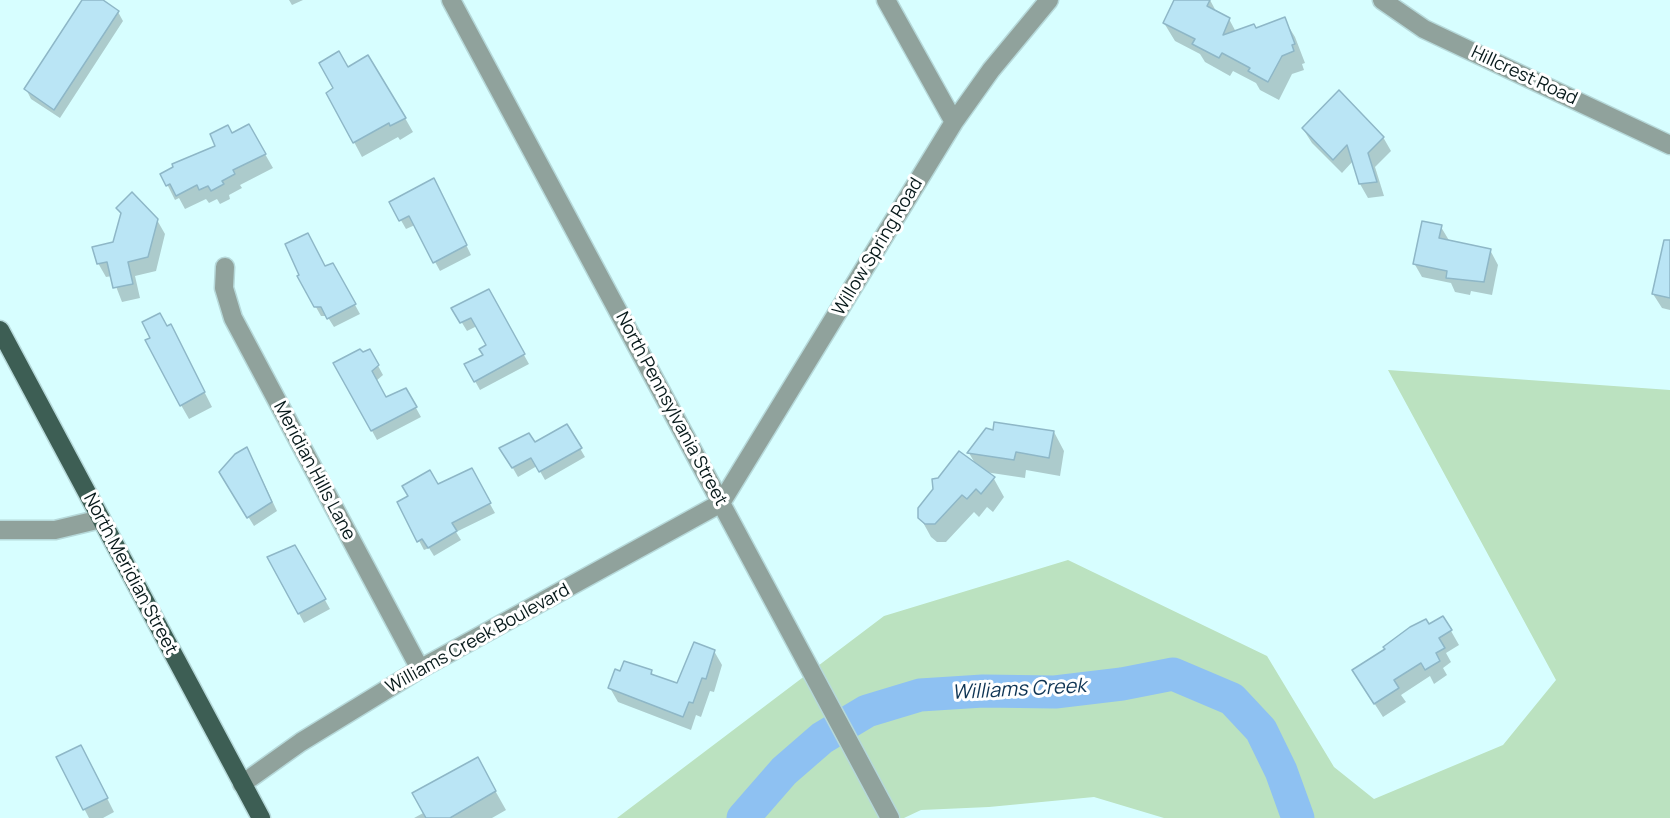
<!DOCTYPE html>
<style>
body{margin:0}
canvas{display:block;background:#d7feff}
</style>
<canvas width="1670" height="818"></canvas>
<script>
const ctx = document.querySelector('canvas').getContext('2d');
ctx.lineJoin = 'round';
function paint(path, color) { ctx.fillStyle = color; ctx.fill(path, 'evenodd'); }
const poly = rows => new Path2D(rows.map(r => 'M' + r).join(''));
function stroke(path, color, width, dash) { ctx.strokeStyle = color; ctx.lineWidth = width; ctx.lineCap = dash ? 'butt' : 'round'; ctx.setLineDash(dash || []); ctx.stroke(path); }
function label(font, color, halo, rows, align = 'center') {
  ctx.font = font + ' Manrope,sans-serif'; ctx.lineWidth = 6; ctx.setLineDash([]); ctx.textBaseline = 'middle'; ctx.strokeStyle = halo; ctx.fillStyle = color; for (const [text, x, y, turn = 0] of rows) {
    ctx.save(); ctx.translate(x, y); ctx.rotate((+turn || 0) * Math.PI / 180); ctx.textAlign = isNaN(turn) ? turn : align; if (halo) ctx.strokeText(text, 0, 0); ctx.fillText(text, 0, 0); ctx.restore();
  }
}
paint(poly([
 [1388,370,1670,390,1670,818,1164,818,1094,797,989,807,921,810,904,818,617,818,884,616,1068,560,1267,656,1334,767,1374,799,1503,745,1556,680]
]), '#bbe2c0');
paint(poly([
 [83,0,101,0,118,12,123,21,60,118,31,99,26,89],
 [289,0,303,0,292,5],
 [1176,0,1210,0,1217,13,1229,19,1236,32,1256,29,1284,19,1295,37,1305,63,1302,64,1304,70,1292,74,1279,100,1260,90,1256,83,1233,71,1230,76,1205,62,1200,54,1175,41,1164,23],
 [347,68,405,118,413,132,400,140,398,137,362,157,328,93,335,89],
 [249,126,273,168,240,185,242,188,229,195,230,199,220,204,217,199,209,203,206,199,185,209,179,198,175,200,162,174,217,146],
 [1303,129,1383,137,1391,151,1375,167,1384,196,1368,198,1360,184,1353,161,1342,173,1312,143],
 [439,189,471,255,440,271,415,225,406,229,391,203],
 [118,209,157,220,165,234,156,271,135,276,140,298,122,302,112,276,106,277,98,263,115,243,121,215],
 [1441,227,1450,242,1490,250,1498,265,1492,295,1471,291,1470,295,1455,292,1451,283,1422,277,1414,263],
 [1670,248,1670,310,1662,308,1653,294],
 [333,265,360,314,334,327,327,316,321,316,299,277],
 [488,291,529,364,480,390,466,365,484,356,488,346,477,326,467,331,453,308],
 [178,340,212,407,189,419,181,405],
 [370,351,383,375,376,381,386,399,406,390,421,417,377,440,335,363],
 [567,426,585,457,545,480,537,466,518,477,502,449,534,444],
 [1054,432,1064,451,1060,476,1026,470,1025,478,985,472,994,479,1004,497,993,512,987,507,979,517,974,512,946,542,937,542,931,537,920,517,976,465,969,453],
 [252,458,277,511,254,526,221,473],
 [471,470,495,513,456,532,461,540,434,556,429,548,424,550,399,503],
 [295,547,330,609,304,623,269,558],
 [1429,627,1451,631,1459,645,1446,653,1451,662,1443,668,1447,675,1434,684,1430,676,1401,695,1406,702,1383,717,1362,684],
 [714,651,722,665,714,692,710,691,701,717,696,715,691,730,618,702,610,688,651,671,654,677,678,685],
 [58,758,88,760,114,812,103,818,89,818],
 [488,778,506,810,492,818,414,818]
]), '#0003');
stroke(poly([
 [743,818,784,771,822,738,867,711,920,695,983,691,1055,692,1122,684,1173,674,1232,699,1261,730,1281,771,1298,818]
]), '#8ec1f2', 33);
const building = poly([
 [82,0,103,0,119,11,54,110,24,89,82,0],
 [1174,0,1210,0,1207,6,1230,18,1223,35,1254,24,1256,28,1285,17,1295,44,1292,45,1294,51,1282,56,1268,82,1248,71,1250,68,1222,53,1219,58,1192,44,1195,39,1163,23,1174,0],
 [339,51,348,67,368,55,406,118,390,126,389,123,353,143,326,93,333,88,319,63,339,51],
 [1339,90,1384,137,1368,153,1377,182,1359,184,1347,145,1333,160,1302,128,1339,90],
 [249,124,266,154,233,170,235,174,222,181,224,184,211,191,208,186,199,190,197,185,176,196,170,184,166,186,160,174,173,167,172,164,215,146,210,134,228,125,232,133,249,124],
 [434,178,467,245,433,263,409,216,399,221,389,202,434,178],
 [132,192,158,219,148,257,128,262,133,284,113,288,107,262,97,264,92,247,113,242,121,213,116,208,132,192],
 [1422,221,1442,225,1439,238,1491,249,1484,282,1446,278,1447,271,1413,264,1422,221],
 [308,233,325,266,333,263,356,304,327,319,321,307,314,307,297,276,299,275,285,244,308,233],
 [1664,240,1670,240,1670,298,1652,294,1664,240],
 [489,289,525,354,474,382,464,364,483,355,479,349,486,345,471,318,460,323,451,308,489,289],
 [160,313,167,326,171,324,205,392,180,406,145,340,150,338,142,322,160,313],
 [360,349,363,352,370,349,379,365,372,371,386,397,406,388,417,407,371,431,333,363,360,349],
 [994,422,1054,431,1049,458,1016,452,1014,460,967,453,986,428,993,430,994,422],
 [567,424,582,448,539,472,531,458,512,468,499,448,529,433,535,442,567,424],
 [247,447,272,502,247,518,219,472,235,454,247,447],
 [959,451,995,477,981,494,976,489,967,499,962,495,935,524,925,524,918,518,918,508,933,489,932,479,938,478,959,451],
 [472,468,491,503,452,523,457,531,428,548,422,539,417,542,397,502,408,496,402,486,430,470,438,484,472,468],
 [295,545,326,599,298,614,267,557,295,545],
 [1443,616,1452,630,1439,638,1445,648,1436,653,1440,661,1425,670,1421,663,1394,680,1399,688,1374,704,1352,670,1385,649,1383,647,1410,627,1426,619,1429,624,1443,616],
 [694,642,715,650,706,679,702,678,693,703,689,702,683,717,608,688,615,669,620,671,624,661,652,670,651,674,677,683,694,642],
 [81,745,108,798,83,810,56,757,81,745],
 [478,757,496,791,450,818,426,818,412,793,478,757]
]);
paint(building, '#bae5f5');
stroke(building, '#8eb7c7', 1.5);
const street = poly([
 [451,0,890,818],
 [886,0,954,122],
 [1382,0,1424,29,1670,145],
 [225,267,224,288,233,318,420,669],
 [0,530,55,530,101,519],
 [242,784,301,742,420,669,721,503,954,122,991,70,1049,0]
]);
const primary = poly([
 [0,330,261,818]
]);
stroke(street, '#b6d9da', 21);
stroke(primary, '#b6d9da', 21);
stroke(street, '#90a29c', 18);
stroke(primary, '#3d5e54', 18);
label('18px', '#07191a', '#fff', [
 ["Hillcrest Road",1524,76,25],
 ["Willow Spring Road",878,247,-59],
 ["North Pennsylvania Street",671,409,62],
 ["Meridian Hills Lane",314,471,62],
 ["North Meridian Street",130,574,62],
 ["Williams Creek Boulevard",478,639,-29]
]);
label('italic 20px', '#0e3454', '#fff', [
 ["Williams Creek",1019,690,-3]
]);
</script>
